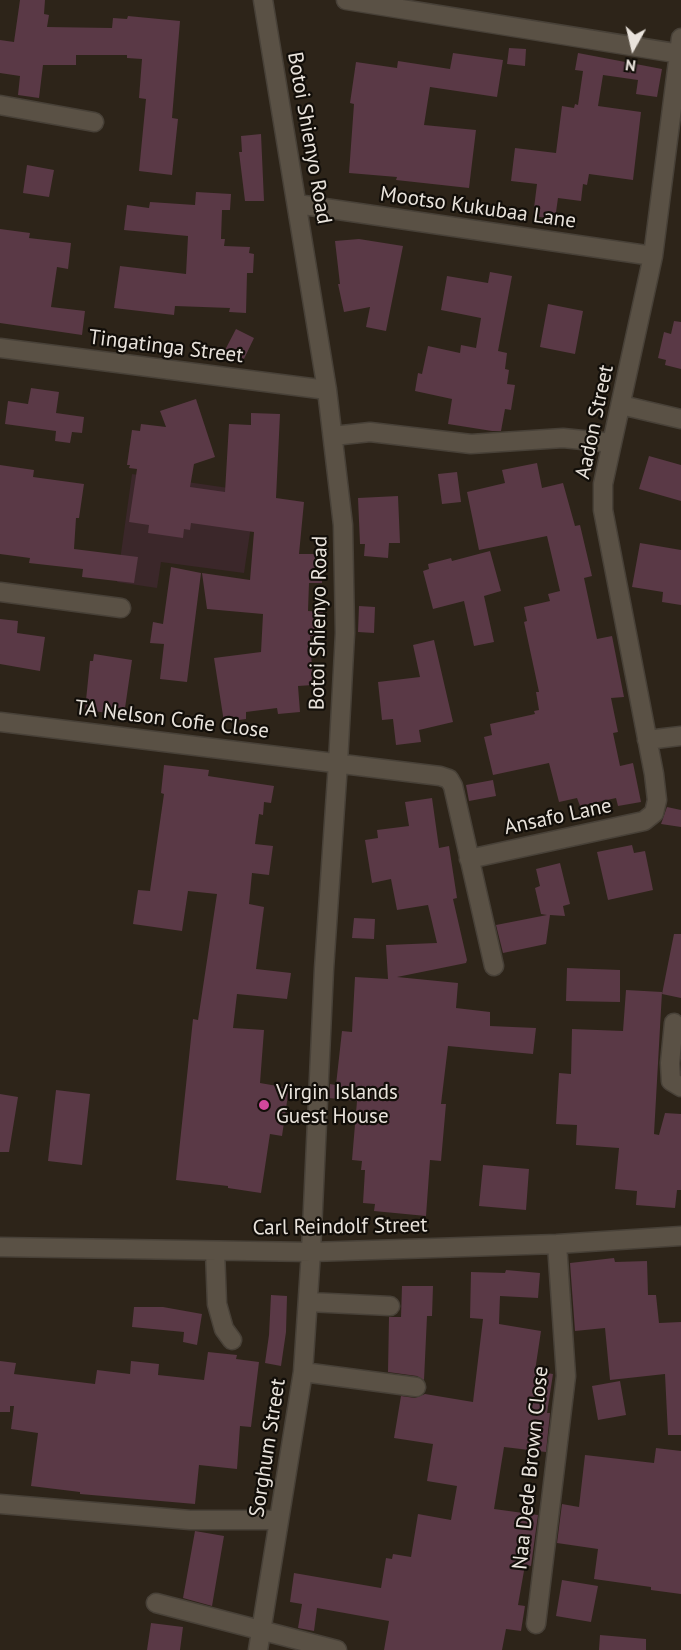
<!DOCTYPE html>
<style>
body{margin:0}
#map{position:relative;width:681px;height:1650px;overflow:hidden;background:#2d2419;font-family:"PT Sans",sans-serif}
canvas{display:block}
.north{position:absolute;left:603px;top:18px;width:60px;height:60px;-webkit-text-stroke:4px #120e09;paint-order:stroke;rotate:188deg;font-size:16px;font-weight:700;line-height:24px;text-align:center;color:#e9e3dc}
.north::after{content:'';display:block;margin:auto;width:21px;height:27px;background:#e9e3dc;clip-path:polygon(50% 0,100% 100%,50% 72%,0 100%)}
</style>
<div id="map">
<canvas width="681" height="1650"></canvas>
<div class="north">N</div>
</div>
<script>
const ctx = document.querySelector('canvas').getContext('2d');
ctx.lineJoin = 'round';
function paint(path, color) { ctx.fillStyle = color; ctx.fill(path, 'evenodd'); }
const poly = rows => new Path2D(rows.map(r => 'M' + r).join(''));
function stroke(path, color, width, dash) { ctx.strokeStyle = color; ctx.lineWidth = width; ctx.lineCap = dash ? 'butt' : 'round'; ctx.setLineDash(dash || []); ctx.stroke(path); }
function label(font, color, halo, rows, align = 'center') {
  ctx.font = font + ' "PT Sans",sans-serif'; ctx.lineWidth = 4.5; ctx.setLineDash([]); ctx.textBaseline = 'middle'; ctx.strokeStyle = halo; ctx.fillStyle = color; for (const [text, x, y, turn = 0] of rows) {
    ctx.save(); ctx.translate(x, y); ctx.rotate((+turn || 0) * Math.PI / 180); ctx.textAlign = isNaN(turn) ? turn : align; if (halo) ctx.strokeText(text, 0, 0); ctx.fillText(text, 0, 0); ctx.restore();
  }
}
paint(poly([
 [132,474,256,492,244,573,161,562,157,588,117,582]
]), '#3b272a');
paint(poly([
 [20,0,45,0,44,14,49,15,47,27,112,28,113,18,127,19,128,16,180,21,172,118,178,119,172,175,139,171,146,99,139,98,142,59,127,58,127,55,76,55,76,65,43,65,39,98,18,95,20,76,0,73,0,40,14,42],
 [509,48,526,49,525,66,507,64],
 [453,53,503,60,497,97,430,87,424,125,476,130,469,188,396,180,397,177,349,173,354,104,350,103,356,62,397,68,398,61,450,69],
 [578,53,662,69,657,97,636,94,638,80,603,75,598,106,641,112,633,180,589,174,587,185,583,184,581,201,558,198,555,219,533,216,537,184,511,181,515,148,556,153,562,106,574,108,575,104,578,105,583,71,575,70],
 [261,134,264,201,245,201,239,152,242,152,241,136],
 [27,165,54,170,49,197,23,193],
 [196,192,231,194,230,210,222,210,221,239,225,239,224,246,250,247,249,253,254,254,253,273,247,273,246,313,229,312,230,308,175,306,174,315,114,308,120,266,186,274,188,236,124,230,127,205,149,208,150,202,195,205],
 [0,229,30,233,29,238,71,243,68,269,57,267,51,307,85,311,82,335,0,323],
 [359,239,403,246,386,331,366,327,370,307,344,312,338,284,340,284,335,241],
 [490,272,512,276,498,351,507,353,505,369,509,370,507,384,515,385,511,410,505,409,501,431,492,431,448,424,452,399,415,391,418,373,422,374,428,346,460,353,461,345,476,348,481,318,441,310,447,276,488,283],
 [548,304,583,311,575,354,540,347],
 [674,321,681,322,681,369,665,365,666,360,658,358,664,332,671,334],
 [236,329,254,338,243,361,224,352],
 [31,388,59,392,56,413,84,417,82,433,72,432,70,443,55,441,56,431,5,424,8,401,28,404],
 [196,399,215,457,194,464,190,487,225,492,229,424,251,425,251,413,280,414,276,498,304,502,299,554,322,554,322,583,309,583,308,611,323,612,321,637,310,636,313,685,298,686,300,712,278,714,277,708,246,712,246,719,224,722,214,658,261,652,263,614,207,609,202,573,250,580,254,532,191,523,190,530,184,529,183,538,148,533,149,525,129,522,137,469,129,468,130,465,127,465,132,430,140,431,141,424,166,427,160,411],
 [649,456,681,465,681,501,639,489],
 [537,463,542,488,563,483,575,526,580,525,592,576,584,578,597,639,612,636,624,697,611,698,618,732,613,733,620,766,633,763,641,802,618,806,616,798,580,806,577,798,559,802,549,763,493,775,484,737,492,735,490,724,535,714,534,711,539,710,536,692,539,692,524,622,527,621,524,607,550,601,548,594,560,591,547,536,479,550,467,492,505,483,502,470],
 [0,465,34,470,33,477,84,484,79,518,76,518,74,549,138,557,134,583,82,577,83,569,29,563,30,558,0,554],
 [457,472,461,502,442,504,438,474],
 [398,496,400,543,389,543,388,558,364,556,365,544,360,544,358,498],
 [640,543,681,550,681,605,662,602,663,592,632,587],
 [490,551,501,591,484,596,494,642,474,646,464,601,433,609,423,571,429,569,428,564,451,558,452,561],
 [171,567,201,573,187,682,160,679,164,644,150,643,153,622,163,624],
 [359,606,375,607,374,633,358,632],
 [0,619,18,621,17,633,45,637,40,671,0,664],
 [434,640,453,722,419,730,421,742,396,745,393,719,382,720,378,682,420,677,413,645],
 [94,654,132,660,124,715,85,710,90,661,93,661],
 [164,765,209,770,208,776,274,786,271,803,264,802,263,815,259,814,255,844,273,846,269,875,252,873,249,904,264,907,256,969,291,973,287,999,237,994,233,1028,264,1030,260,1083,289,1088,282,1136,270,1134,261,1193,228,1188,228,1186,176,1180,193,1019,198,1020,217,894,188,891,182,931,133,924,138,890,150,891,164,794,161,793],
 [493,780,496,796,469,801,466,785],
 [432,798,439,848,449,846,457,898,453,899,467,960,466,963,397,977,458,983,456,1008,490,1012,490,1026,536,1028,533,1054,448,1046,441,1104,446,1104,441,1161,430,1160,426,1216,374,1211,375,1204,363,1203,365,1170,361,1170,362,1161,352,1160,357,1101,329,1098,330,1084,336,1085,342,1031,352,1032,355,977,388,979,386,945,437,943,428,905,397,910,391,879,372,883,365,840,378,838,377,830,409,826,405,802],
 [667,807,681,810,681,827,661,824],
 [632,845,634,853,645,851,653,890,608,900,597,852],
 [560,863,570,904,563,906,565,916,550,915,546,944,503,953,496,925,547,915,541,914,535,888,540,886,536,869],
 [354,918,375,919,374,939,352,938],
 [674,934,681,934,681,998,662,994],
 [567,968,620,970,620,1002,566,1001],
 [626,990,662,992,654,1134,659,1135,665,1113,681,1114,681,1190,677,1190,675,1208,636,1205,637,1191,615,1189,619,1148,576,1145,577,1125,556,1124,559,1073,571,1074,572,1029,623,1031],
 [56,1090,90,1094,82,1165,48,1161],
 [0,1094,18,1097,9,1152,0,1152],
 [483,1165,529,1169,526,1210,479,1206],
 [614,1258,615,1262,647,1261,648,1295,656,1295,659,1323,681,1322,681,1435,668,1435,665,1374,610,1380,605,1328,575,1331,570,1263],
 [506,1270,540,1273,538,1298,500,1296,499,1324,541,1331,535,1371,553,1374,547,1413,550,1413,546,1452,504,1447,494,1509,538,1515,531,1566,525,1565,518,1605,525,1606,521,1631,506,1629,502,1650,384,1650,389,1621,317,1608,314,1631,298,1628,302,1604,290,1602,294,1573,381,1588,386,1558,392,1559,393,1554,411,1557,418,1514,451,1520,457,1486,427,1481,433,1444,394,1438,401,1396,415,1398,425,1394,473,1402,483,1319,470,1318,471,1272,505,1273],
 [402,1286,433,1286,432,1316,427,1316,424,1380,417,1376,388,1372,389,1317,401,1317],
 [271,1295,287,1296,286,1332,281,1366,265,1363,269,1335],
 [134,1307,163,1307,202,1314,197,1345,183,1342,184,1332,132,1327],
 [208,1352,237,1355,236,1359,259,1362,251,1427,240,1426,237,1469,199,1465,195,1504,80,1494,80,1492,31,1486,38,1433,11,1429,14,1406,10,1406,10,1412,0,1412,0,1361,16,1363,14,1374,95,1384,97,1370,130,1374,131,1361,159,1364,158,1375,204,1380],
 [620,1381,626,1415,598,1420,592,1386],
 [656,1448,681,1451,681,1594,651,1590,651,1587,594,1579,598,1549,557,1543,562,1504,579,1507,585,1455,654,1463],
 [195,1531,224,1536,212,1606,183,1598],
 [562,1580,598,1586,591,1622,556,1616],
 [151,1623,183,1627,180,1650,147,1650],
 [600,1635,646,1639,646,1650,599,1650]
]), '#5a3946');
const minor = poly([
 [346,0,681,54],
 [0,105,94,122],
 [297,204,653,256],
 [0,348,327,390],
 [621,405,681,419],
 [333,436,370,432,471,444,563,438,612,443],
 [0,592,121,608],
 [0,722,440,776,449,779,453,786,494,966],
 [647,740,681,736],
 [469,859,644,821,654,813,657,800,654,774,603,510,603,484,653,256,681,38],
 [674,1023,670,1063,671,1081,681,1087],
 [0,1247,311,1252,557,1244,681,1236],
 [215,1251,217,1304,224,1329,232,1340],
 [308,1302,390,1306],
 [303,1372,416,1387],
 [0,1504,190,1520,279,1520],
 [156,1603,337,1650],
 [536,1624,566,1376,557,1244],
 [258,1650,303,1372,311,1252,324,969,338,763,345,633,343,525,327,390,263,0]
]);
stroke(minor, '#484138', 21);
stroke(minor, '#5a5145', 18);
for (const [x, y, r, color] of [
 [264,1105,6,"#d1479c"]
]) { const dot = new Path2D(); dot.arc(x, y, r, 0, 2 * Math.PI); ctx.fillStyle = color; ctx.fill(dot); stroke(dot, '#120e09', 2); }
label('21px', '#e9e3dc', '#120e09', [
 ["Botoi Shienyo Road",309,138,80],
 ["Mootso Kukubaa Lane",478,208,8],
 ["Tingatinga Street",166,347,7],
 ["Aadon Street",595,422,-78],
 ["Botoi Shienyo Road",319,623,-89],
 ["TA Nelson Cofie Close",172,720,7],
 ["Ansafo Lane",558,817,-12],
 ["Carl Reindolf Street",340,1227,-1],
 ["Sorghum Street",268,1448,-81],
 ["Naa Dede Brown Close",531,1468,-84]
]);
label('21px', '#e9e3dc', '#120e09', [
 ["Virgin Islands",276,1093],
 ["Guest House",276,1117]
], 'left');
</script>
